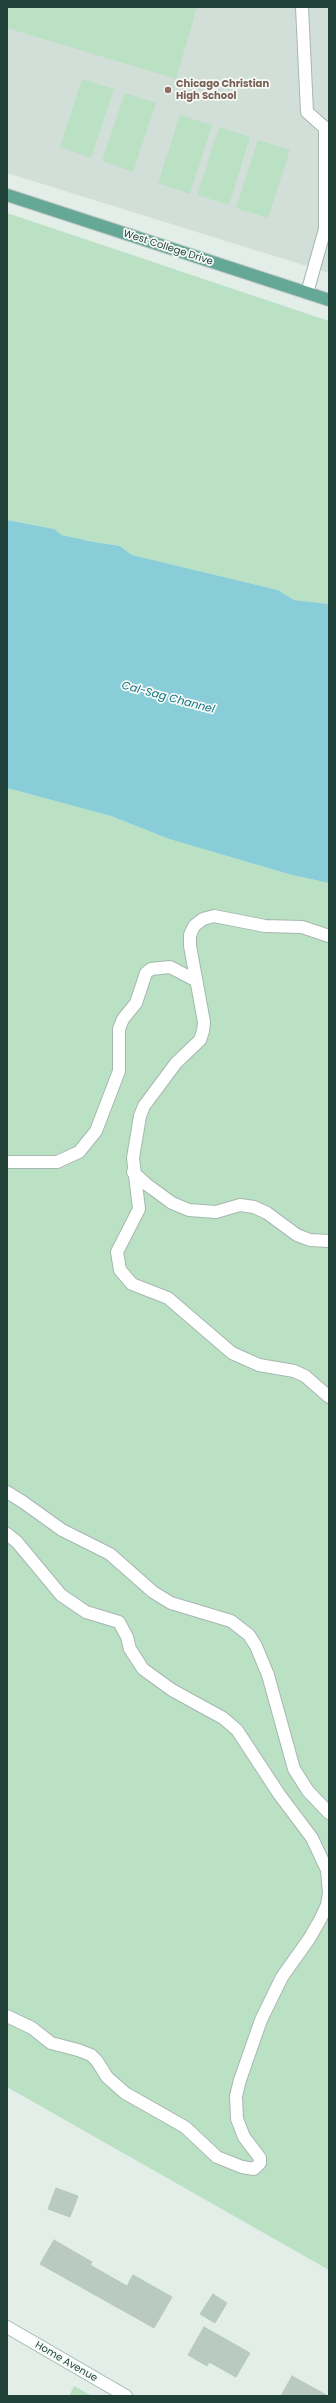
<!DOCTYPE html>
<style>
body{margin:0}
#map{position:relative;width:336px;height:2403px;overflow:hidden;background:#e4eee9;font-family:Poppins,sans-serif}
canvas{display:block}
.frame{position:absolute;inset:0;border:8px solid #214238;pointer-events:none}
</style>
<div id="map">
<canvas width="336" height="2403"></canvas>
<div class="frame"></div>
</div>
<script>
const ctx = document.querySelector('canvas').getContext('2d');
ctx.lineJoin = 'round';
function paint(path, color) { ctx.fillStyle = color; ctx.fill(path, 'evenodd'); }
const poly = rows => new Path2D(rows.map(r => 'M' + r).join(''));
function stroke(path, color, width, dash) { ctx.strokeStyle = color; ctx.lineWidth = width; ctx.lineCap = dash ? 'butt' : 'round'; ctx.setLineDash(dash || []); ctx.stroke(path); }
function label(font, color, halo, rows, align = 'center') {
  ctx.font = font + ' Poppins,sans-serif'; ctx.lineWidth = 3.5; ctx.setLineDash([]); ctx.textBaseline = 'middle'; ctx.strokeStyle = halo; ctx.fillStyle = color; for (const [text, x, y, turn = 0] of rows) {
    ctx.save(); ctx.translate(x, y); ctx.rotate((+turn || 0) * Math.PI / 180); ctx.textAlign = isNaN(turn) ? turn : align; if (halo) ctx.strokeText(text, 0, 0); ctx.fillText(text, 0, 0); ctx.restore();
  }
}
paint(poly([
 [7,7,329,7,329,273,7,173]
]), '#d2dfd8');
paint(poly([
 [7,7,197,7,176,79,7,28],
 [82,79,114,89,91,158,60,147],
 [125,93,156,103,133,172,102,161],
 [180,115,212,125,190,194,158,183],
 [219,127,250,137,229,205,197,195],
 [258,140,290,150,268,218,236,208],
 [7,213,329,321,329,604,294,600,278,590,132,555,120,546,94,542,62,535,54,529,7,520],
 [7,788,111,816,169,839,292,875,329,883,329,2270,7,2087],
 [74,2386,92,2396,69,2396]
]), '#bbe1c4');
paint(poly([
 [7,520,54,529,62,535,94,542,120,546,132,555,278,590,294,600,329,604,329,883,292,875,169,839,111,816,7,788]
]), '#88cdd8');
const building = poly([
 [56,2188,78,2196,70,2217,48,2209,56,2188],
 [54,2240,92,2262,90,2265,127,2286,133,2275,172,2297,154,2328,40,2264,54,2240],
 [213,2294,227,2303,215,2323,200,2314,213,2294],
 [204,2327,250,2353,236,2377,209,2362,207,2366,188,2355,204,2327],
 [292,2376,328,2396,281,2396,292,2376]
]);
paint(building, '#b9cac2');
stroke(building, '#b5c9c0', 1);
const minor = poly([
 [302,7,307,112,325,128,329,128],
 [307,293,325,229,325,128],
 [329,936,302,927,265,926,214,916,203,919,194,926,190,935,190,946,204,1022,203,1031,200,1040,176,1063,144,1106,140,1116,133,1158,139,1209,117,1252,120,1270,132,1284,168,1298,232,1353,259,1365,294,1371,305,1376,329,1397],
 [7,1162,57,1162,79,1152,96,1131,119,1071,119,1029,123,1019,136,1003,146,973,151,969,170,967,195,980],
 [133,1172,146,1184,172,1203,189,1210,216,1212,240,1205,254,1207,267,1213,297,1235,310,1240,329,1241],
 [7,1492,23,1502,62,1530,110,1554,153,1592,171,1603,231,1621,249,1635,256,1646,268,1675,294,1769,308,1791,329,1813],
 [7,1534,17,1542,61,1595,86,1612,119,1622,127,1637,130,1649,143,1669,172,1690,223,1718,237,1730,279,1794,312,1838,327,1870,329,1893,327,1905,320,1920,309,1939,282,1977,261,2020,240,2080,236,2096,237,2119,244,2137,260,2158,260,2163,254,2169,242,2167,217,2157,185,2127,125,2093,107,2077,97,2061,91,2055,78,2050,51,2043,32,2028,7,2016],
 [7,2327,126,2396]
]);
const major = poly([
 [7,195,329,300]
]);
stroke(minor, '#a6b7b0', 14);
stroke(major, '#c1cac7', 14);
stroke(minor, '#fff', 12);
stroke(major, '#65a895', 12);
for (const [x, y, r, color] of [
 [168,90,4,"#8d6e63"]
]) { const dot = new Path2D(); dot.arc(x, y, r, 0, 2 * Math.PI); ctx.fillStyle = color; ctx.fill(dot); stroke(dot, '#f5faf7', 1.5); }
label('bold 10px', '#785e54', '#f5faf7', [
 ["Chicago Christian",176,84],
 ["High School",176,96]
], 'left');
label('10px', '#214238', '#f5faf7', [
 ["West College Drive",168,248,18],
 ["Home Avenue",66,2362,30]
]);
label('italic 11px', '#167484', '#f5faf7', [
 ["Cal-Sag Channel",168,698,15]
]);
</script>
